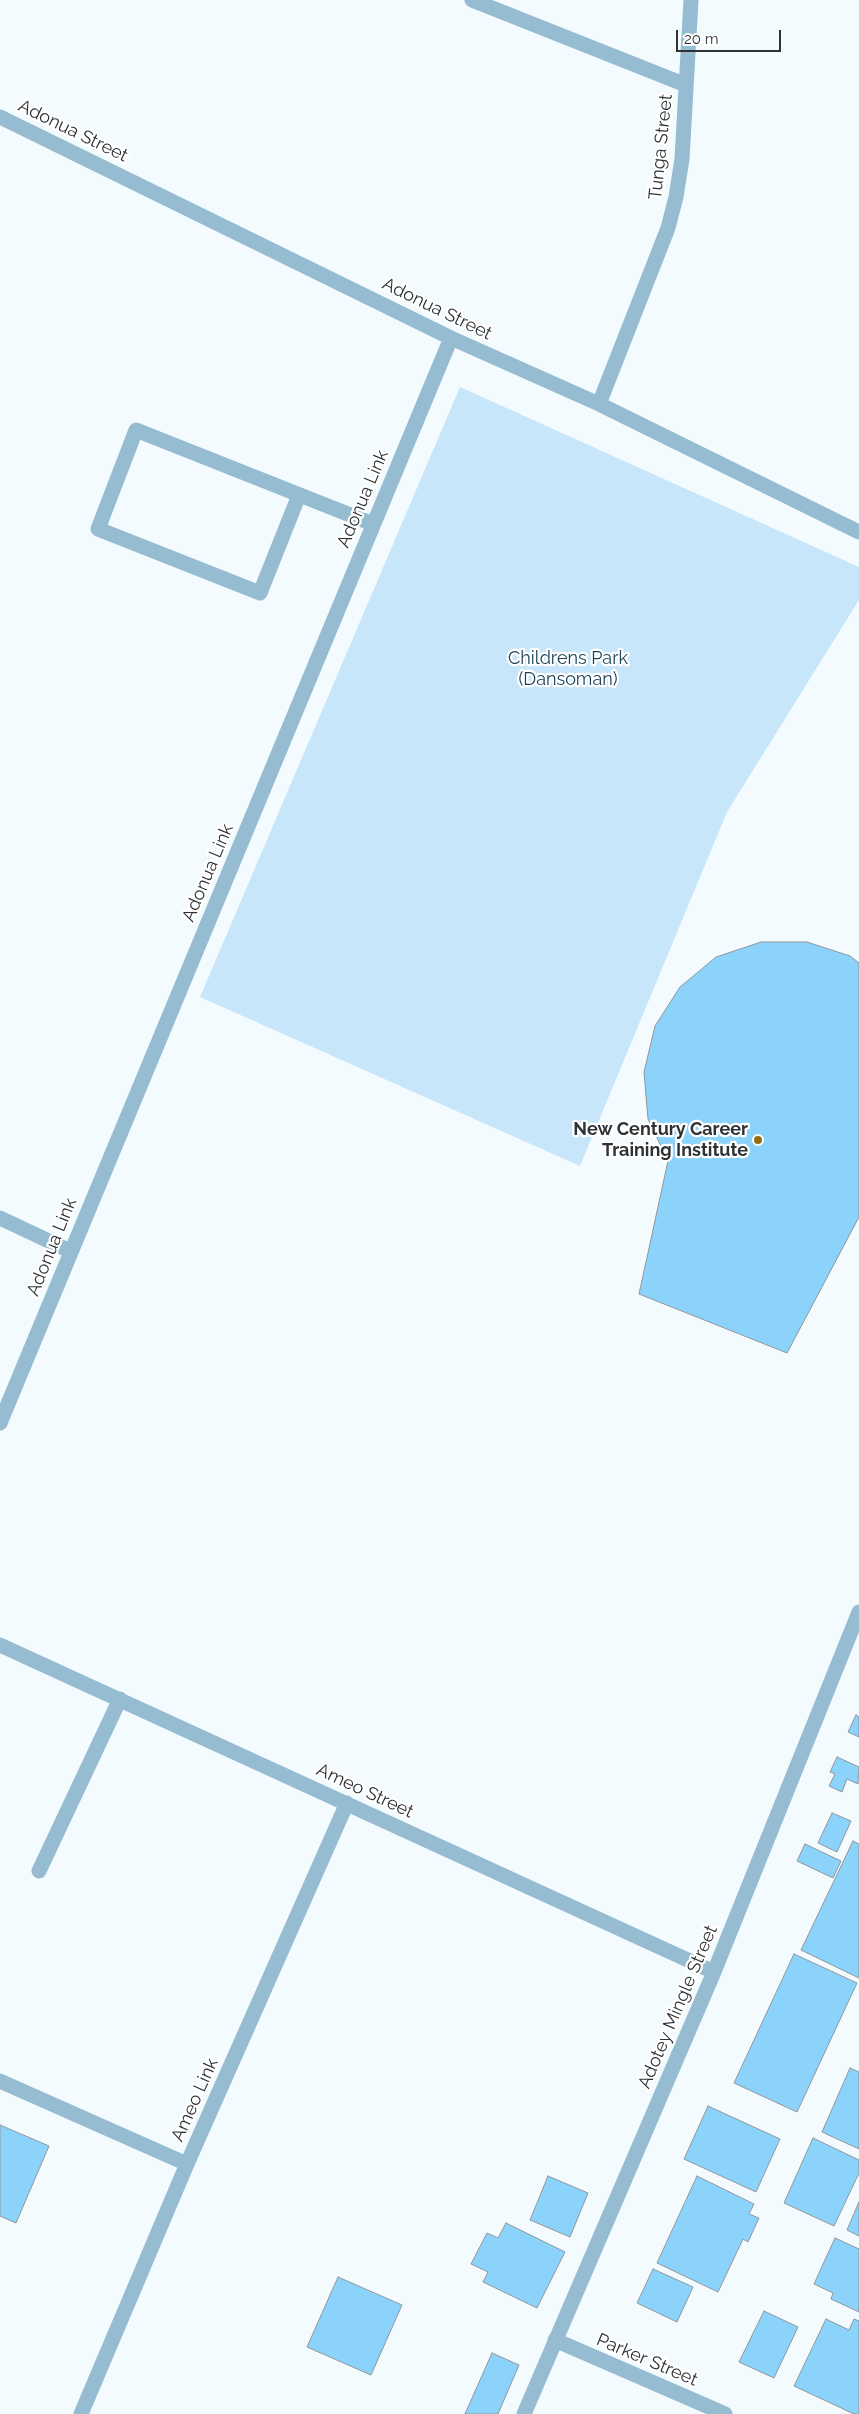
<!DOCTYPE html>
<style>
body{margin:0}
#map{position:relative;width:859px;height:2414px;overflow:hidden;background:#f4fbff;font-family:Raleway,sans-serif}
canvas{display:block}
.scale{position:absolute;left:676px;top:30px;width:105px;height:22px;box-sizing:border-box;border:2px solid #2f3234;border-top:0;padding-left:6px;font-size:15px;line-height:18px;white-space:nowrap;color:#2f3234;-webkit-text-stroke:4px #fff;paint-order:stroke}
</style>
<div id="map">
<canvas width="859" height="2414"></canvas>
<div class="scale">20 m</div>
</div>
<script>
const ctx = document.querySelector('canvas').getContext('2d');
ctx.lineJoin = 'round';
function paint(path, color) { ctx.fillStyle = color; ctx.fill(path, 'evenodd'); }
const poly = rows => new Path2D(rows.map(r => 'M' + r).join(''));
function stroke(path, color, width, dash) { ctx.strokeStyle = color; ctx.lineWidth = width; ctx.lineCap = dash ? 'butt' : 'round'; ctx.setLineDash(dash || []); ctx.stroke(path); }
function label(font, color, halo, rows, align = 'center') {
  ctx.font = font + ' Raleway,sans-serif'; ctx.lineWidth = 4.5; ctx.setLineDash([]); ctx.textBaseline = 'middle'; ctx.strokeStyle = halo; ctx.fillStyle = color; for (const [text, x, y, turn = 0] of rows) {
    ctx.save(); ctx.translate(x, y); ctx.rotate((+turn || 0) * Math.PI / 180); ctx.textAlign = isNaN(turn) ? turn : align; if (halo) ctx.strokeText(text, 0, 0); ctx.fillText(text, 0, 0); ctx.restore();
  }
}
paint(poly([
 [460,387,859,567,859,600,727,812,580,1166,200,997]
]), '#c7e6f9');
const building = poly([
 [761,942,807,942,850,956,859,963,859,1217,787,1353,639,1294,668,1161,648,1119,644,1072,655,1026,680,987,716,957,761,942],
 [856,1715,859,1717,859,1737,848,1732,856,1715],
 [837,1757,859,1767,858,1784,847,1779,842,1792,829,1786,835,1774,830,1772,837,1757],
 [832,1813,851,1821,837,1852,818,1843,832,1813],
 [853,1841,859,1844,859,1978,801,1950,853,1841],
 [805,1844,841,1861,833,1878,797,1861,805,1844],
 [794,1954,857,1983,797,2112,734,2083,794,1954],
 [850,2068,859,2072,859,2149,822,2132,850,2068],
 [708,2106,780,2139,756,2192,684,2159,708,2106],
 [0,2125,49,2146,16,2223,0,2216,0,2125],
 [813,2138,859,2160,859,2173,834,2226,784,2203,813,2138],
 [548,2176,588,2193,570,2237,530,2220,548,2176],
 [697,2176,754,2204,749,2214,759,2218,748,2242,743,2239,718,2292,657,2263,697,2176],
 [859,2202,859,2236,847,2230,859,2202],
 [506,2223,565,2252,537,2308,483,2282,488,2272,471,2264,487,2233,498,2238,506,2223],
 [835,2238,859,2249,859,2312,831,2299,833,2293,814,2284,835,2238],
 [653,2269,693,2287,677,2322,637,2303,653,2269],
 [338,2277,402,2305,371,2375,307,2347,338,2277],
 [764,2311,798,2327,774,2378,739,2362,764,2311],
 [826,2319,849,2330,854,2319,859,2321,859,2414,854,2414,794,2386,826,2319],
 [492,2353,519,2365,498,2414,465,2414,492,2353]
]);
paint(building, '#8bd3fb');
stroke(building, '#8f979b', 1);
stroke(poly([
 [472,0,686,85],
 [0,117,451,338,599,404,859,532],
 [599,404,668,228,676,197,682,159,691,0],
 [299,495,260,593,98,529,136,430,373,524],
 [0,1218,70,1251],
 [0,1423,451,338],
 [0,1645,714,1972],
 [39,1871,120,1699],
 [0,2081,187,2164],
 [555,2340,725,2414],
 [81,2414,187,2164,347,1803],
 [524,2414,714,1972,859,1612]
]), '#96bcd1', 15);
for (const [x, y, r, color] of [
 [758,1140,5,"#916c13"]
]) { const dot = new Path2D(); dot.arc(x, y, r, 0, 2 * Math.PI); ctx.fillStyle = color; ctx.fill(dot); stroke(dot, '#fff', 2); }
label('18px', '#2f3234', '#fff', [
 ["Adonua Street",73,131,26],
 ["Tunga Street",661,147,-84],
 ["Adonua Street",437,309,26],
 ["Adonua Link",363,499,-67],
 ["Adonua Link",208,873,-67],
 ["Adonua Link",52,1247,-68],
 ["Ameo Street",365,1791,25],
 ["Adotey Mingle Street",678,2007,-67],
 ["Ameo Link",195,2100,-66],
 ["Parker Street",647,2360,23]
]);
label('18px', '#1c4559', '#fff', [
 ["Childrens Park",568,659],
 ["(Dansoman)",568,680]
]);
label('bold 18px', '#2f3234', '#fff', [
 ["New Century Career",748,1130],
 ["Training Institute",748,1151]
], 'right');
</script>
